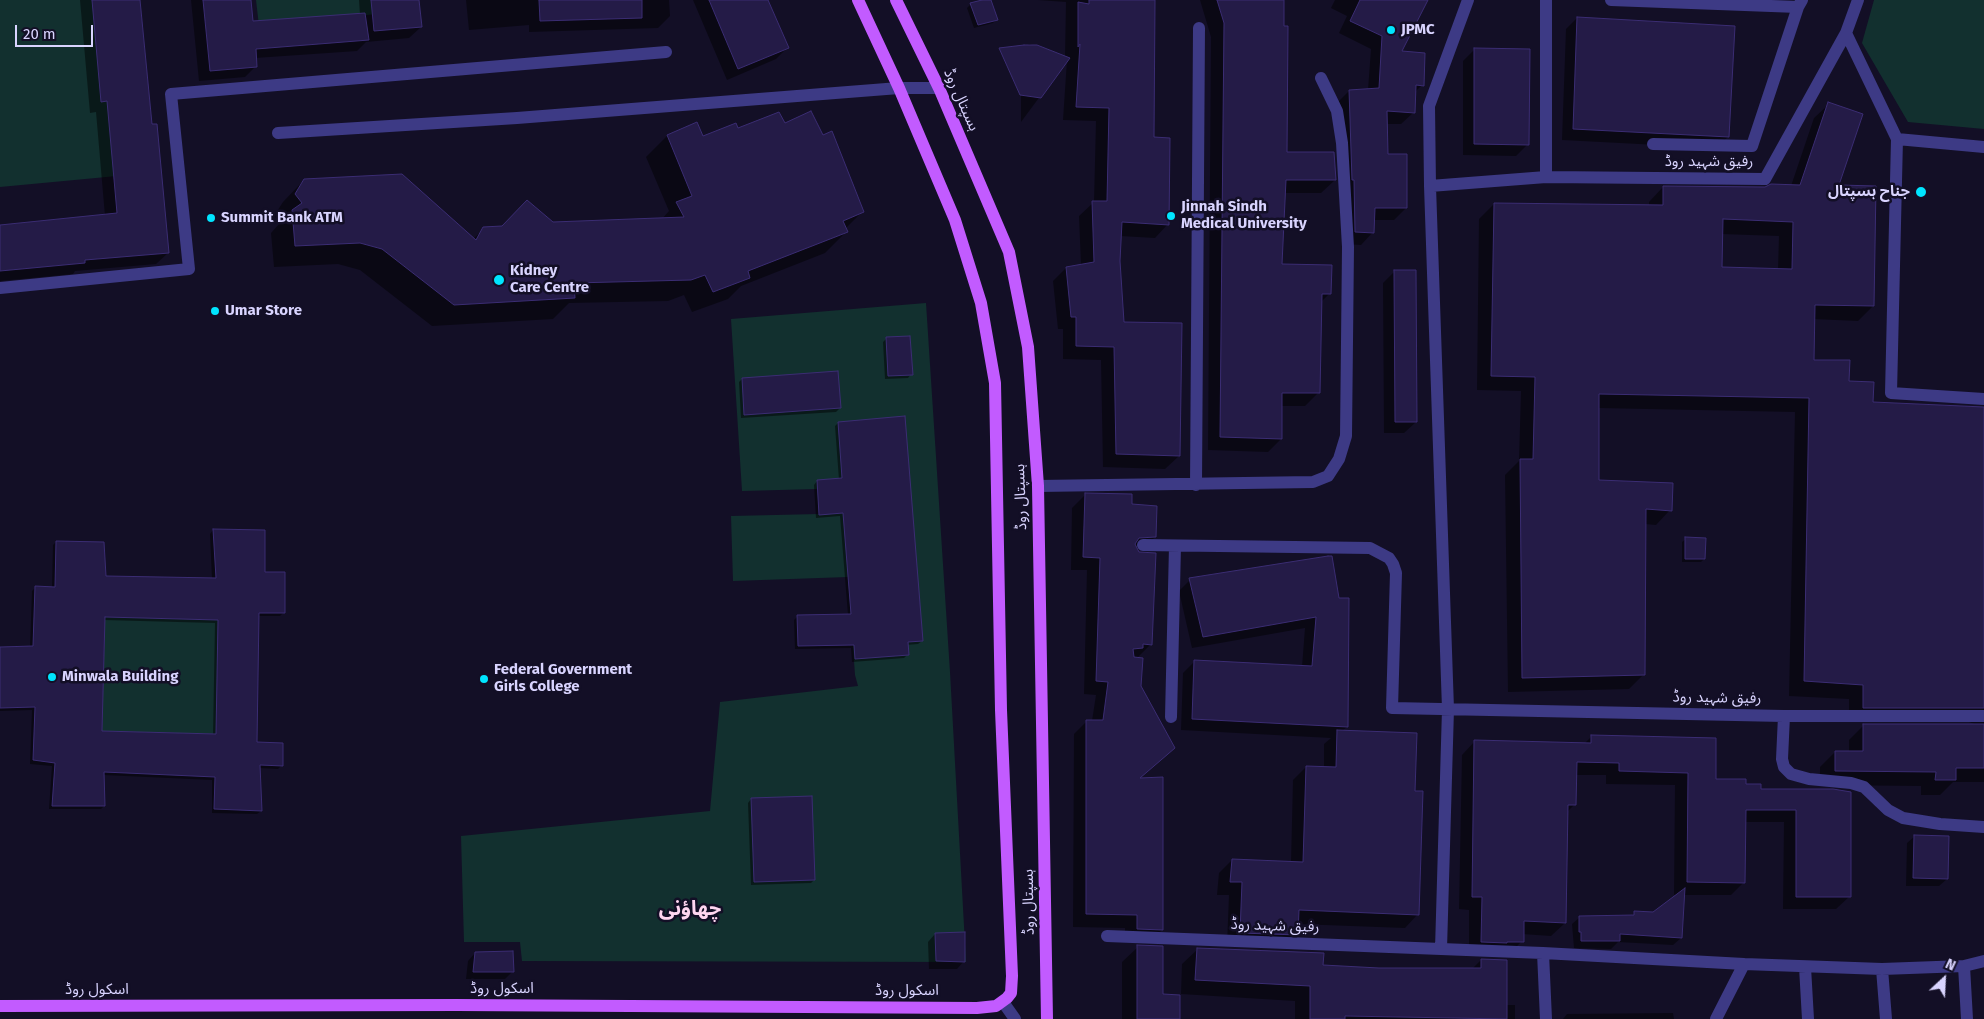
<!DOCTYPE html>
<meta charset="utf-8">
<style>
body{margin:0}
#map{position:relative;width:1984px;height:1019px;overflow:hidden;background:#130f26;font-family:"Fira Sans",sans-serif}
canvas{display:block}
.north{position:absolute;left:1919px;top:954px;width:50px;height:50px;-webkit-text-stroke:4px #130f26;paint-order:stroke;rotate:25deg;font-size:14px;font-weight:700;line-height:20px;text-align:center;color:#d9d4ff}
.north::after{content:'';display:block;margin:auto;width:18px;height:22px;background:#d9d4ff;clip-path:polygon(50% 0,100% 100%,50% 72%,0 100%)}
.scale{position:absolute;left:15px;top:25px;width:78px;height:22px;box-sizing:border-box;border:2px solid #d9d4ff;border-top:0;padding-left:6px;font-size:15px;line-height:18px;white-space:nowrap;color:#d9d4ff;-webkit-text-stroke:4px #130f26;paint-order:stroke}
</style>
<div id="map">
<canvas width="1984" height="1019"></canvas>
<div class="north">N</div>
<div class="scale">20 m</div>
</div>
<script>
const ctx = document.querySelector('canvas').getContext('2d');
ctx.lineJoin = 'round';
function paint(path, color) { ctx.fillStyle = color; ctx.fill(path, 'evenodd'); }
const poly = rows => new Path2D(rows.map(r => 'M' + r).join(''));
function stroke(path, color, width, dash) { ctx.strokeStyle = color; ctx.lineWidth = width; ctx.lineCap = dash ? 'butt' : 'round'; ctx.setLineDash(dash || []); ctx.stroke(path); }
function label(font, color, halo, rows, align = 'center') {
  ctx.font = font + ' "Fira Sans","Noto Sans Arabic",sans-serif'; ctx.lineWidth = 5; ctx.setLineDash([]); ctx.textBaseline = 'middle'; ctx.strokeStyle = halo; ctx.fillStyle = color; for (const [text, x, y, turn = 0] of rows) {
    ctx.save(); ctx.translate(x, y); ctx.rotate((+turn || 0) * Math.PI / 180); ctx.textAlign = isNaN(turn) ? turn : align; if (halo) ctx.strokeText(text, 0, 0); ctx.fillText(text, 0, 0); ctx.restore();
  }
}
paint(poly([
 [0,0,100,0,117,176,0,187],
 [256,0,376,0,377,14,259,26],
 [1874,0,1984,0,1984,129,1908,122,1862,43],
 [926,303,950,672,966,962,522,961,520,942,464,942,461,836,710,811,720,702,858,686,855,675,848,577,733,581,731,516,819,514,817,489,742,491,731,319],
 [105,617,218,620,216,734,102,731]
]), '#12302f');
paint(poly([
 [80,0,140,0,151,125,168,253,156,264,75,271,73,274,0,281,0,226,105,216,96,112,90,113],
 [191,0,250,0,252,23,360,15,359,0,418,0,421,27,409,38,366,42,357,51,255,58,256,66,245,77,199,81],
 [466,0,669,0,670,16,658,28,529,32,529,25,469,30],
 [693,0,767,0,787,48,776,59,727,80],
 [989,0,996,20,993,23,974,28,967,8,971,4],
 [1038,0,1153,0,1153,138,1168,224,1155,238,1120,236,1118,261,1123,323,1179,456,1165,469,1103,467,1101,360,1063,359,1063,329,1058,329,1053,281,1066,268,1081,265,1079,216,1094,202,1096,121,1063,120,1067,60,1021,122,1021,51,1029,44,1048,49,1065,57,1066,2],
 [1200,0,1283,0,1285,153,1335,180,1321,193,1284,193,1281,265,1330,293,1320,303,1319,392,1305,406,1281,406,1281,439,1268,452,1208,450,1211,37],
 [1335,0,1427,0,1400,52,1422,85,1414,93,1414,112,1401,124,1386,124,1386,155,1406,208,1394,220,1373,220,1373,232,1361,245,1344,244,1337,103,1349,91,1368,90,1371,49,1339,33,1347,16,1331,8],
 [1577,18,1728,137,1716,148,1562,140,1566,29],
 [1475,49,1528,144,1516,156,1463,155,1463,61],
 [1829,104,1838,187,1873,306,1858,321,1813,319,1812,361,1848,382,1872,403,1984,408,1984,782,1953,782,1940,795,1921,795,1921,786,1820,785,1820,767,1835,752,1849,752,1849,740,1864,725,1977,725,1969,722,1849,722,1849,699,1789,696,1795,412,1598,408,1597,481,1670,510,1656,525,1645,524,1644,674,1629,689,1508,692,1505,475,1519,461,1521,391,1477,390,1479,219,1494,204,1649,206,1649,202,1663,187,1765,188,1791,186,1814,118],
 [1721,234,1779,236,1778,270,1721,268],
 [697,123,703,138,738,130,784,124,862,212,845,229,846,232,825,253,741,286,728,299,692,312,684,295,668,301,569,303,553,319,432,326,360,270,338,264,274,267,271,233,280,223,274,216,283,202,304,180,473,239,484,229,553,223,661,220,669,211,646,157,667,136],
 [1395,271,1416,422,1404,433,1384,433,1383,283],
 [909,337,911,374,908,378,885,379,883,342,886,339],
 [742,379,840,408,836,412,741,418,739,382],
 [838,423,922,641,918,644,906,645,907,655,904,658,852,662,851,648,795,649,794,620,798,616,848,615,840,516,816,518,814,485,817,481,839,480,835,426],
 [1085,495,1131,506,1155,537,1142,550,1137,550,1151,644,1136,659,1140,686,1174,748,1139,779,1162,930,1149,943,1125,942,1125,928,1073,927,1074,734,1087,721,1092,721,1096,695,1084,694,1087,570,1071,570,1072,508],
 [213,530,264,573,284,612,280,616,258,616,255,743,282,765,278,769,259,768,261,811,257,814,212,813,212,780,103,775,104,806,101,809,49,809,52,766,30,764,32,710,0,711,0,649,30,648,32,591,36,587,52,588,53,545,56,542,105,577,212,579,210,534],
 [103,620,215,623,213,735,101,732],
 [1686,539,1704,559,1701,562,1682,562,1682,542],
 [1331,557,1347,727,1342,731,1414,792,1418,914,1405,928,1297,924,1297,935,1284,948,1227,946,1229,895,1217,895,1219,873,1232,860,1291,863,1293,780,1306,767,1324,768,1324,744,1331,738,1181,730,1183,673,1194,662,1302,667,1305,628,1192,648,1179,591,1190,580],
 [1591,737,1714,780,1744,785,1760,790,1833,791,1850,896,1836,909,1783,909,1784,822,1744,822,1744,882,1731,895,1683,895,1681,938,1673,945,1618,942,1611,949,1574,948,1572,924,1580,917,1630,917,1635,912,1654,914,1678,895,1674,895,1675,785,1606,784,1606,775,1575,775,1575,804,1567,812,1565,923,1551,936,1522,934,1522,941,1509,954,1469,955,1469,910,1459,909,1462,755,1475,741,1584,744],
 [751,799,814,880,811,883,751,885,748,803],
 [1915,836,1947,879,1939,886,1906,886,1907,843],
 [935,934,964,961,957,969,929,969,928,942],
 [1138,947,1162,995,1179,1019,1122,1019,1122,962],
 [1198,949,1322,966,1379,969,1472,969,1481,960,1506,1005,1515,1005,1515,1019,1295,1019,1295,1001,1181,994,1182,964],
 [475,953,512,972,505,979,466,979,468,961],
 [1673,1013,1674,1019,1563,1019,1567,1014]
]), '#0007');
const building = poly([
 [92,0,140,0,152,124,157,124,169,253,85,260,85,263,0,271,0,225,117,213,107,101,101,102,92,0],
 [203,0,251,0,253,21,365,13,369,40,256,49,257,67,210,71,203,0],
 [371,0,419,0,422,27,374,31,371,0],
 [539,0,642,0,642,18,540,21,539,0],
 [709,0,768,0,789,48,738,69,709,0],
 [982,0,991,0,998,20,978,25,970,3,982,0],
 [1089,0,1155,0,1154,137,1170,138,1169,225,1122,222,1120,261,1124,322,1182,323,1180,456,1116,454,1114,347,1076,346,1076,317,1071,317,1066,267,1094,262,1092,201,1107,201,1109,108,1076,107,1080,44,1078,47,1078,2,1089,4,1089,0],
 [1217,0,1284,0,1284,26,1288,26,1287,152,1334,152,1336,180,1286,180,1282,264,1332,265,1331,294,1322,294,1320,393,1282,393,1282,439,1220,437,1224,23,1217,0],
 [1360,0,1428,0,1402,51,1425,53,1424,86,1416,85,1415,113,1387,111,1388,154,1407,154,1407,208,1375,208,1374,233,1355,232,1354,180,1352,180,1349,90,1379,88,1382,36,1350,21,1360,0],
 [1577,17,1735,26,1729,137,1573,129,1577,17],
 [1024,45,1037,45,1070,58,1041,98,1020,95,999,48,1024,45],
 [1474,48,1530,49,1529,145,1474,144,1474,48],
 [1828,102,1863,114,1839,185,1876,186,1874,306,1815,305,1814,360,1850,360,1849,381,1874,382,1873,402,1984,407,1984,708,1863,708,1863,685,1804,681,1809,398,1599,394,1599,480,1673,483,1672,511,1646,509,1645,675,1522,678,1520,459,1533,459,1535,377,1491,376,1494,203,1663,205,1663,186,1765,187,1771,184,1800,185,1828,102],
 [1723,219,1793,222,1792,269,1722,267,1723,219],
 [811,111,823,135,832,131,864,212,843,221,848,232,748,271,750,278,713,292,705,275,691,280,574,283,575,298,454,305,382,249,360,243,295,246,292,210,302,203,295,194,304,179,402,174,476,240,483,227,502,226,527,200,553,222,684,217,676,202,692,196,667,135,697,122,703,136,736,123,738,128,779,112,785,123,811,111],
 [1394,270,1416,270,1417,422,1395,422,1394,270],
 [910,336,913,375,888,376,886,337,910,336],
 [838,371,841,408,744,415,742,378,838,371],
 [905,416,923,641,908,642,909,655,855,659,854,645,798,646,797,615,851,614,843,513,819,515,817,480,842,478,838,422,905,416],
 [1085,493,1132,494,1132,504,1157,506,1156,537,1139,538,1135,544,1139,552,1156,553,1152,645,1143,644,1143,648,1133,649,1134,657,1143,658,1141,686,1175,748,1140,778,1163,777,1163,930,1137,929,1137,915,1086,914,1086,720,1103,720,1108,682,1096,681,1100,558,1083,557,1085,493],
 [213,529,265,530,265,572,285,572,285,613,259,613,257,742,283,743,283,766,260,765,262,811,214,809,215,777,104,772,105,806,52,806,55,763,33,760,35,707,0,708,0,647,33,646,35,586,55,587,56,541,104,542,106,576,216,578,213,529],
 [105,617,218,620,216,734,102,731,105,617],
 [1685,537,1706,538,1705,559,1685,559,1685,537],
 [1328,556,1332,556,1339,598,1349,598,1348,727,1192,719,1194,660,1312,666,1316,617,1203,637,1189,578,1328,556],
 [1863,724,1984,724,1984,768,1956,768,1956,780,1935,780,1936,772,1835,771,1835,751,1863,751,1863,724],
 [1337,730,1417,733,1415,791,1423,791,1419,915,1299,910,1298,935,1240,933,1242,882,1230,882,1232,859,1303,862,1306,766,1336,767,1337,730],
 [1591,735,1716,738,1716,779,1746,779,1746,784,1761,784,1761,789,1833,789,1851,792,1851,897,1796,897,1796,810,1746,810,1745,883,1687,882,1688,773,1619,771,1619,763,1577,762,1576,805,1568,805,1566,923,1524,921,1524,942,1507,942,1507,943,1481,942,1482,897,1472,897,1474,740,1591,743,1591,735],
 [812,796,815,880,754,882,751,798,812,796],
 [1914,835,1949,836,1948,879,1913,878,1914,835],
 [1685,888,1682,938,1620,934,1620,941,1581,941,1581,932,1579,932,1579,916,1634,915,1634,911,1653,912,1685,888],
 [965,932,965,962,936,961,935,933,965,932],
 [1137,945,1163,946,1163,994,1180,995,1180,1019,1137,1019,1137,945],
 [1197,948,1324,953,1323,965,1379,968,1481,968,1481,959,1507,960,1507,1019,1345,1016,1345,1019,1310,1019,1310,986,1195,980,1197,948],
 [513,951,514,972,473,972,475,952,513,951]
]);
paint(building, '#241b47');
stroke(building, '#3b2d73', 1);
stroke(poly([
 [1468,0,1429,106,1430,186,1448,709,1441,949,1543,953,1744,964],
 [1611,0,1798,7],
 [1846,33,1897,139,1891,393,1984,399],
 [278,133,517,118,899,88,939,88],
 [1897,139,1984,147],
 [1653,144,1752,146,1798,7,1802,0],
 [1546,177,1546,0],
 [1430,186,1546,177,1765,179,1846,33,1858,0],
 [0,288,189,269,171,94,666,52],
 [1196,485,1199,28],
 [1038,486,1313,482,1328,476,1339,459,1346,436,1348,247,1342,143,1337,111,1321,78],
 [1143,545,1370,548,1389,558,1393,564,1396,573,1392,708,1784,716,1984,716],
 [1784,716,1782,759,1784,767,1791,774,1809,779,1851,783,1864,787,1888,810,1903,818,1940,824,1984,827],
 [1171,717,1175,546],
 [1107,936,1441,949],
 [1543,953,1546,1019],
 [1964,966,1967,1019],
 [1805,967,1808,1019],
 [1882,969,1886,1019],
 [1003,1002,1015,1019],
 [1716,1019,1744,964,1882,969,1964,966,1984,961]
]), '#3d3a85', 12);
stroke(poly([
 [896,0,939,88,1009,252,1028,347,1038,486,1047,1019],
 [0,1006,457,1005,977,1008,996,1006,1007,998,1011,993,1012,976,1001,710,995,383,981,303,955,220,899,88,858,0]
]), '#c25bff', 12);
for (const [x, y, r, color] of [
 [1391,30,5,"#00e5ff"],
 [1921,192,6,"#00e5ff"],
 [1171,216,5,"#00e5ff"],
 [211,218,5,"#00e5ff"],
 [499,280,6,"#00e5ff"],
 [215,311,5,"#00e5ff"],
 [52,677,5,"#00e5ff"],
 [484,679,5,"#00e5ff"]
]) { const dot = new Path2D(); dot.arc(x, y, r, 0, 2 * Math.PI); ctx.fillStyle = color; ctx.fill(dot); stroke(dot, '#130f26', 2); }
label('bold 15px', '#d9d4ff', '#130f26', [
 ["JPMC",1401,30],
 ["جناح ہسپتال",1910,192,"right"],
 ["Jinnah Sindh",1181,207],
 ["Medical University",1181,224],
 ["Summit Bank ATM",221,218],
 ["Kidney",510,271],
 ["Care Centre",510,288],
 ["Umar Store",225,311],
 ["Federal Government",494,670],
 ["Girls College",494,687],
 ["Minwala Building",62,677]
], 'left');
label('15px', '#d9d4ff', '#130f26', [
 ["ہسپتال روڈ",961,100,66],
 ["رفیق شہید روڈ",1709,162],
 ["ہسپتال روڈ",1021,497,-92],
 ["رفیق شہید روڈ",1717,698,1],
 ["ہسپتال روڈ",1029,902,-91],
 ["رفیق شہید روڈ",1275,926,2],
 ["اسکول روڈ",502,989],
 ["اسکول روڈ",97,990],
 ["اسکول روڈ",907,991]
]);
label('bold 20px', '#ffd6f0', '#130f26', [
 ["چھاؤنی",690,909]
]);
</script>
